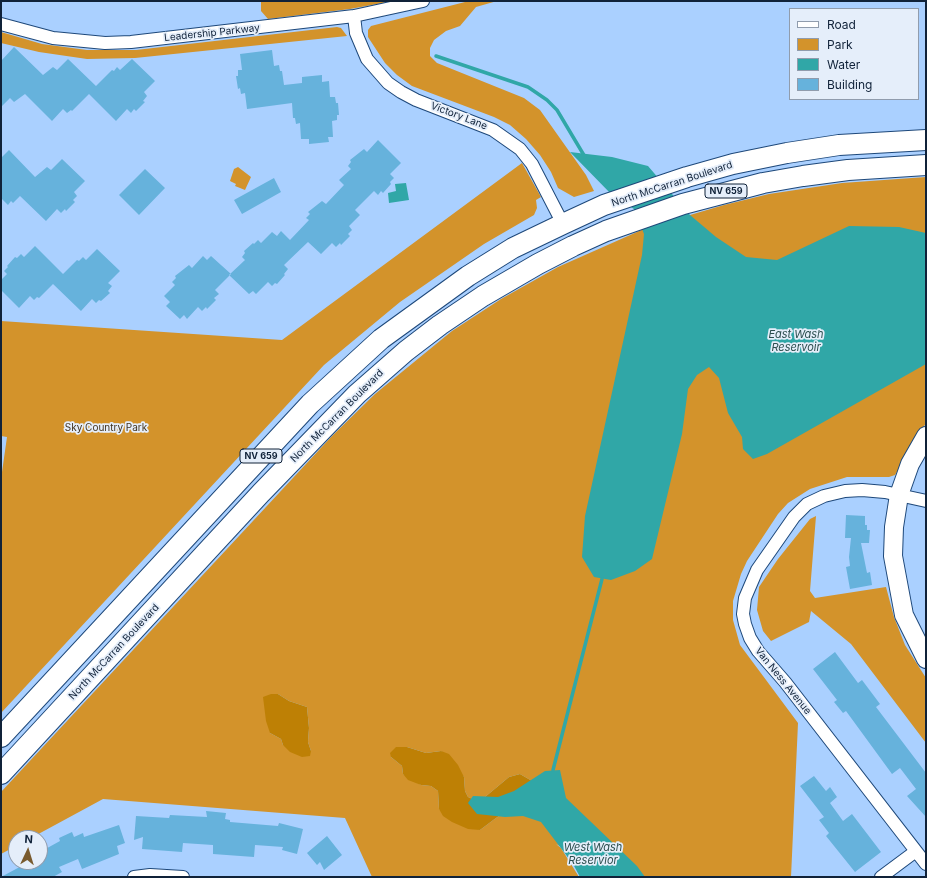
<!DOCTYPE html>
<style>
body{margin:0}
#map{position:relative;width:927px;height:878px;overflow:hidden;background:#aad0ff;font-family:Inter,sans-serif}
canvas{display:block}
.frame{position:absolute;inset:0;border:2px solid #102239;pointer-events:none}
.legend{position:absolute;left:789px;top:8px;width:130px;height:92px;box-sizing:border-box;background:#e5eefa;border:1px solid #909cad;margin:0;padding:5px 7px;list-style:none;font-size:12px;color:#102239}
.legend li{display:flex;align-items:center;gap:8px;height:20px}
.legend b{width:20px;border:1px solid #909cad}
.north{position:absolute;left:8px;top:830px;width:40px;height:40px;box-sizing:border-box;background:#e5eefa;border:1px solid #909cad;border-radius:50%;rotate:4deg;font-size:11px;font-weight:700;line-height:16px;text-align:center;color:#102239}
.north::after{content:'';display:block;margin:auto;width:14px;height:18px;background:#795b2f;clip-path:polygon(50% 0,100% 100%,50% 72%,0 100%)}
</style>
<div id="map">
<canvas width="927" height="878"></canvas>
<div class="frame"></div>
<ul class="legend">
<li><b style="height:5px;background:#fff"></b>Road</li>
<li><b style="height:11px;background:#d3932b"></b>Park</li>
<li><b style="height:11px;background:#30a7a7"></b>Water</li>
<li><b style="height:11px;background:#66b2dc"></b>Building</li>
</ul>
<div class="north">N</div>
</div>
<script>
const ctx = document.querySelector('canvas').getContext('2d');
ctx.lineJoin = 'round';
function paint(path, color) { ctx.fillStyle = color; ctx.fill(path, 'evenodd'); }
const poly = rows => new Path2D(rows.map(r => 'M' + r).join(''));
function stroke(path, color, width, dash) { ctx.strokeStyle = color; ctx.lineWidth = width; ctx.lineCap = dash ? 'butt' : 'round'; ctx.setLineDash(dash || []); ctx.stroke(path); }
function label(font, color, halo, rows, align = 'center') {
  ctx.font = font + ' Inter,sans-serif'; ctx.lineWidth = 3.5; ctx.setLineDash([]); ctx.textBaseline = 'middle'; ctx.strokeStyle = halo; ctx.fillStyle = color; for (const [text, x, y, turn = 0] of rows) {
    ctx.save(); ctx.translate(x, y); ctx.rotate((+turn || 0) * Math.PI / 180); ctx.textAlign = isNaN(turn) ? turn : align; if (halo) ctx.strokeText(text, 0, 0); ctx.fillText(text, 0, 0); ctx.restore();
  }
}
paint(poly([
 [261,1,393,1,350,9,268,19,261,11],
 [469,1,497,1,476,7,460,26,446,31,434,40,430,48,430,56,437,63,524,98,540,110,586,175,594,191,574,197,558,188,551,172,540,155,526,139,510,125,494,117,412,86,397,75,385,63,368,37,368,30,371,26],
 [337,27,341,28,347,36,135,58,87,59,39,52,1,43,1,32,42,44,87,50,136,50],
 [522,163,541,197,536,200,537,208,534,215,484,244,400,302,324,365,1,713,1,479,7,437,1,436,1,321,282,340],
 [238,167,251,177,245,190,235,186,236,184,230,181,234,169],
 [926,177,926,423,895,475,889,477,847,477,810,489,788,503,778,514,747,561,741,574,733,601,733,620,740,645,798,723,791,877,617,877,556,844,561,848,579,877,372,877,345,818,103,799,31,838,16,838,16,846,1,854,1,792,332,436,375,394,452,331,501,299,558,267,646,228,724,205,769,194,842,183],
 [278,694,289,701,307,707,309,728,308,742,311,751,283,745,281,739,270,733],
 [407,747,426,753,441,751,464,777,465,791,468,797,475,800,485,797,509,777,520,774,539,785,507,811,496,818,480,830,439,809,438,791,431,786,421,785,403,774,402,766,391,757],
 [816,516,810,591,815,598,886,587,894,617,905,645,926,678,926,743,851,644,811,611,809,622,771,641,763,631,757,610,759,587,778,559,810,519]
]), '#d3932b');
paint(poly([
 [271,694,278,694,289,701,307,707,309,728,308,742,311,751,310,756,302,757,290,752,283,745,281,739,270,733,266,721,263,697],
 [396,747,407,747,426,753,441,751,449,754,458,765,464,777,465,791,468,797,475,800,485,797,509,777,520,774,539,785,507,811,496,818,480,830,468,829,452,822,443,816,439,809,438,791,431,786,421,785,408,780,403,774,402,766,391,757,390,753]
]), '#be8005');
paint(poly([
 [570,152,612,157,648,166,690,215,716,237,746,257,777,260,849,226,899,227,926,233,926,364,767,454,753,459,743,449,742,437,728,413,719,378,709,367,697,375,688,389,682,434,652,559,635,571,611,580,594,577,582,557,585,516,642,255,644,234,634,209,612,195],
 [406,183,409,200,389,203,388,193,396,191,395,184],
 [560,770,566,798,637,866,645,877,580,877,573,864,541,822,523,816,505,817,477,814,468,803,473,796,498,797,514,791,545,771]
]), '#30a7a7');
stroke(poly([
 [436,56,528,87,547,100,557,110,585,157],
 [553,770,602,579]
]), '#30a7a7', 3.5);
paint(poly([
 [14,47,43,75,53,67,57,70,68,59,96,86,112,70,114,71,117,67,120,70,132,59,155,81,144,92,147,96,143,101,145,102,136,111,134,109,131,113,127,109,116,121,89,94,72,111,71,110,67,113,63,109,52,121,25,94,14,102,10,98,1,107,1,61],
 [272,50,274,66,279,65,280,71,282,71,284,85,302,83,302,77,322,75,322,82,329,81,330,97,335,97,336,103,338,103,339,115,337,115,337,120,332,121,333,137,328,137,329,142,309,144,309,139,301,139,300,123,296,124,295,118,293,118,292,103,247,109,245,93,241,94,240,88,238,89,236,76,238,76,238,70,242,70,240,54],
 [378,140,401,163,390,174,394,178,390,182,391,184,383,193,381,191,378,195,374,191,355,210,360,215,349,226,352,230,348,234,350,236,341,245,340,243,336,247,332,243,321,254,308,242,284,265,288,269,284,274,285,275,277,284,275,283,272,286,268,282,256,294,253,291,249,294,229,275,245,260,242,257,245,253,244,251,253,243,254,244,258,240,261,243,272,232,277,236,281,231,290,240,309,220,306,218,310,214,308,212,322,201,326,204,344,185,339,180,351,169,348,166,351,162,350,160,364,149,367,152],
 [9,150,35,177,47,167,51,170,62,159,85,181,74,192,77,196,73,200,75,202,66,211,65,209,61,213,57,209,46,221,20,196,13,203,11,201,8,205,1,198,1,158],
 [145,169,165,188,139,215,119,195],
 [274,178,281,192,242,214,234,200],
 [35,246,63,274,77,260,79,261,83,257,86,260,97,249,120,271,108,283,112,286,108,291,110,293,101,301,99,300,96,303,92,299,81,311,53,284,39,298,37,297,34,300,30,296,19,308,1,290,1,280,7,274,4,271,8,267,7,266,15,257,17,258,21,254,24,257],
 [203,256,207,260,211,256,231,274,215,290,219,294,214,298,216,300,207,309,206,307,202,311,198,307,187,319,184,315,180,319,166,306,170,302,164,296,175,285,172,282,176,278,175,276,189,265,192,268],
 [846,515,865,516,865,525,867,525,867,530,870,530,869,543,861,543,867,573,870,572,872,585,850,589,846,567,850,566,849,557,851,538,845,538],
 [835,652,858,683,862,680,880,704,876,707,926,773,926,817,907,796,916,789,900,768,892,774,846,711,843,713,834,702,837,700,813,669],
 [814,776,826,791,830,787,837,797,830,803,843,821,852,814,881,852,855,872,826,836,829,833,819,820,824,817,800,786],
 [206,811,226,813,225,819,230,820,230,822,278,826,279,823,303,829,297,854,282,850,283,847,255,845,254,857,213,854,213,845,183,843,182,852,142,849,143,837,134,840,136,816,169,818,170,815,207,817],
 [119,825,125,843,117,846,119,854,82,869,78,859,59,867,62,872,53,877,1,877,29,862,40,862,40,852,60,841,59,838,72,832,74,837,83,833,84,837],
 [327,836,342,855,324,870,320,862,317,865,307,853]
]), '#66b2dc');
const street = poly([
 [354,16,356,33,367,59,388,83,401,92,416,100,493,130,520,149,532,164,563,224],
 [1,24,53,38,105,43,131,42,354,16,423,1],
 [926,501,885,492,862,490,845,491,824,496,807,504,794,517,757,570,745,598,743,614,745,624,750,638,758,651,785,682,926,864],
 [134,877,150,875,183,877],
 [881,877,916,851]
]);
const secondary = poly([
 [926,436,910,464,899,495,894,527,893,556,904,615,926,659]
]);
const primary = poly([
 [1,737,310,404,381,339,468,276,513,248,563,224,604,205,687,177,733,164,787,153,839,145,926,140],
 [1,774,261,493,357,394,406,351,440,325,483,296,538,264,573,246,606,231,683,204,763,183,803,176,848,170,926,165]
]);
stroke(street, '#1e487a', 14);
stroke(secondary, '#1e487a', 20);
stroke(primary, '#1e487a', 22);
stroke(street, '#fff', 12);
stroke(secondary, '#fff', 18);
stroke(primary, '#fff', 20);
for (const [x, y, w] of [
 [726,191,42],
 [261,456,42]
]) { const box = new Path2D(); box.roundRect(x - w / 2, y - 7, w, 14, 3); ctx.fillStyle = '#e5eefa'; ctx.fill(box); stroke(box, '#102239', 1); }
label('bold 9px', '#102239', null, [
 ["NV 659",726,191],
 ["NV 659",261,456]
]);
label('10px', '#102239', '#e5eefa', [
 ["Leadership Parkway",212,33,-6],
 ["Victory Lane",459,116,21],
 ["North McCarran Boulevard",672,184,-18],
 ["North McCarran Boulevard",337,416,-45],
 ["North McCarran Boulevard",114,652,-47],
 ["Van Ness Avenue",783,681,51]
]);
label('10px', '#42331e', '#e5eefa', [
 ["Sky Country Park",106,428]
]);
label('italic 11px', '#2c4e4e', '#e5eefa', [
 ["East Wash",796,335],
 ["Reservoir",796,348],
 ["West Wash",593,848],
 ["Reservior",593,861]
]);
</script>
